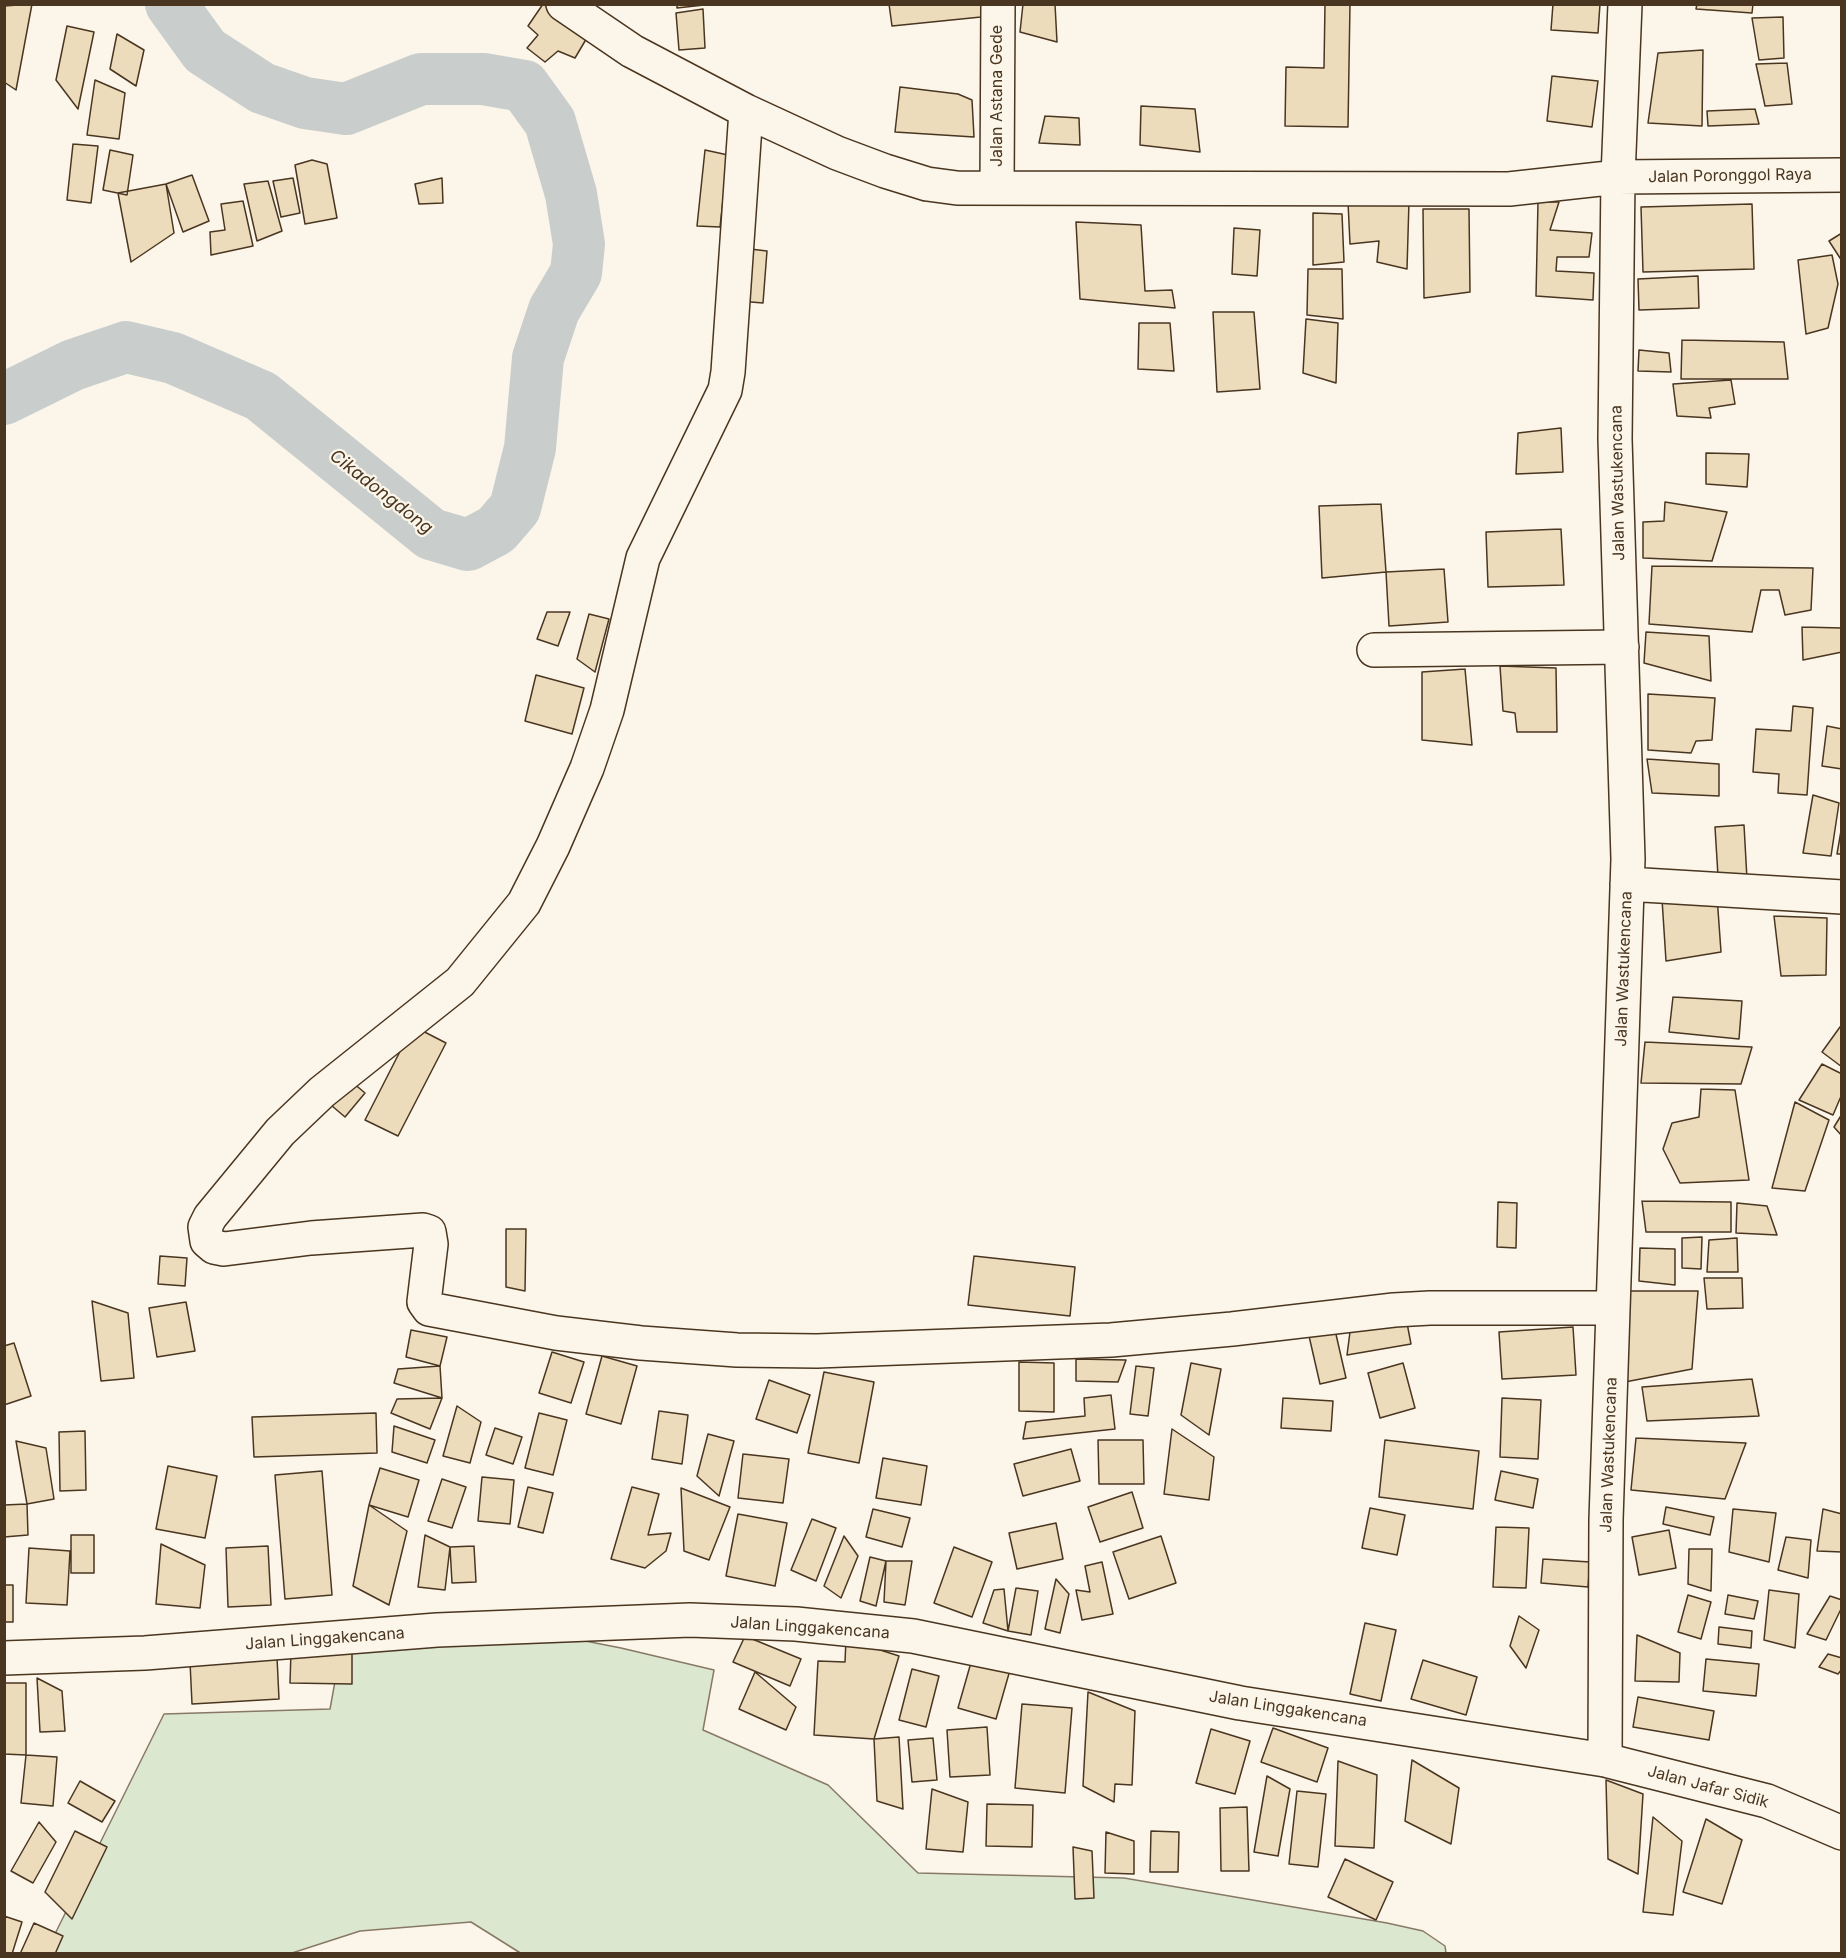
<!DOCTYPE html>
<style>
body{margin:0}
#map{position:relative;width:1846px;height:1958px;overflow:hidden;background:#fbf6e9;font-family:Inter,sans-serif}
canvas{display:block}
.frame{position:absolute;inset:0;border:6px solid #4a3520;pointer-events:none}
</style>
<div id="map">
<canvas width="1846" height="1958"></canvas>
<div class="frame"></div>
</div>
<script>
const ctx = document.querySelector('canvas').getContext('2d');
ctx.lineJoin = 'round';
function paint(path, color) { ctx.fillStyle = color; ctx.fill(path, 'evenodd'); }
const poly = rows => new Path2D(rows.map(r => 'M' + r).join(''));
function stroke(path, color, width, dash) { ctx.strokeStyle = color; ctx.lineWidth = width; ctx.lineCap = dash ? 'butt' : 'round'; ctx.setLineDash(dash || []); ctx.stroke(path); }
function label(font, color, halo, rows, align = 'center') {
  ctx.font = font + ' Inter,sans-serif'; ctx.lineWidth = 4.5; ctx.setLineDash([]); ctx.textBaseline = 'middle'; ctx.strokeStyle = halo; ctx.fillStyle = color; for (const [text, x, y, turn = 0] of rows) {
    ctx.save(); ctx.translate(x, y); ctx.rotate((+turn || 0) * Math.PI / 180); ctx.textAlign = isNaN(turn) ? turn : align; if (halo) ctx.strokeText(text, 0, 0); ctx.fillText(text, 0, 0); ctx.restore();
  }
}
const green = poly([
 [524,1629,621,1648,714,1670,703,1730,828,1785,918,1873,1124,1878,1387,1923,1423,1931,1445,1946,1446,1953,522,1954,471,1922,360,1931,292,1953,45,1954,164,1714,330,1709,340,1654,524,1629]
]);
paint(green, '#dce7d0');
stroke(green, '#887966', 1.5);
stroke(poly([
 [4,399,73,365,126,347,173,358,261,396,431,534,468,545,496,530,515,508,530,448,538,358,554,310,576,273,579,244,571,194,550,122,524,86,483,79,421,79,346,109,305,103,262,88,205,51,171,4]
]), '#c9cecd', 52);
const building = poly([
 [32,4,16,90,4,82,4,6,32,4],
 [543,4,588,36,575,58,558,51,545,62,527,48,538,35,528,26,543,4],
 [677,4,704,4,704,5,677,8,677,4],
 [889,4,981,4,981,17,892,26,889,4],
 [1023,4,1055,4,1057,42,1020,32,1023,4],
 [1325,4,1350,4,1348,127,1285,126,1286,67,1324,68,1325,4],
 [1553,4,1600,4,1598,33,1551,30,1553,4],
 [1697,4,1753,4,1752,13,1696,9,1697,4],
 [703,9,705,48,679,50,676,13,703,9],
 [1783,17,1784,58,1759,60,1752,18,1783,17],
 [67,26,94,32,78,109,56,80,67,26],
 [117,34,144,50,136,86,110,69,117,34],
 [1703,50,1702,126,1648,123,1658,53,1703,50],
 [1787,63,1792,104,1765,106,1756,64,1787,63],
 [1552,76,1598,81,1592,127,1547,121,1552,76],
 [95,80,125,93,119,139,87,135,95,80],
 [900,87,958,94,972,100,974,137,895,132,900,87],
 [1141,106,1195,109,1200,152,1140,145,1141,106],
 [1755,109,1759,124,1708,126,1707,111,1755,109],
 [1045,116,1079,118,1080,145,1039,143,1045,116],
 [73,144,98,146,91,203,67,200,73,144],
 [110,150,133,155,127,195,103,190,110,150],
 [705,150,728,155,720,227,697,226,705,150],
 [312,160,327,164,337,218,305,224,295,165,312,160],
 [192,175,209,221,183,232,166,184,192,175],
 [293,178,300,213,281,217,273,181,293,178],
 [442,178,443,203,419,204,415,184,442,178],
 [268,181,282,231,257,241,244,184,268,181],
 [166,184,174,233,131,262,118,193,166,184],
 [243,201,253,246,211,255,210,232,225,230,221,204,243,201],
 [1409,201,1407,269,1377,262,1379,241,1350,244,1348,202,1409,201],
 [1538,202,1559,202,1550,230,1592,233,1589,257,1557,257,1556,271,1594,273,1593,300,1536,296,1538,202],
 [1752,204,1754,269,1643,272,1641,207,1752,204],
 [1423,209,1469,209,1470,292,1424,298,1423,209],
 [1313,213,1342,214,1344,262,1313,265,1313,213],
 [1076,222,1141,225,1145,291,1172,290,1175,308,1080,299,1076,222],
 [1234,228,1260,230,1257,276,1232,274,1234,228],
 [1842,233,1842,261,1829,241,1842,233],
 [742,248,767,251,763,303,739,301,742,248],
 [1832,255,1838,284,1828,328,1806,334,1798,260,1832,255],
 [1308,269,1342,269,1343,319,1307,315,1308,269],
 [1698,276,1699,308,1639,310,1638,279,1698,276],
 [1213,312,1254,312,1260,389,1217,392,1213,312],
 [1306,319,1338,323,1336,383,1303,373,1306,319],
 [1139,323,1170,323,1174,371,1138,369,1139,323],
 [1682,340,1784,342,1788,379,1681,379,1682,340],
 [1639,350,1669,353,1671,372,1638,371,1639,350],
 [1731,380,1735,404,1709,408,1711,418,1677,416,1673,384,1731,380],
 [1561,428,1563,472,1516,474,1518,433,1561,428],
 [1706,453,1749,454,1747,487,1706,484,1706,453],
 [1665,502,1727,512,1712,561,1643,558,1643,522,1664,521,1665,502],
 [1381,504,1386,572,1322,578,1319,506,1381,504],
 [1561,529,1564,585,1488,587,1486,532,1561,529],
 [1652,566,1813,568,1811,610,1785,615,1779,590,1761,590,1752,632,1649,624,1652,566],
 [1444,569,1448,622,1389,626,1386,572,1444,569],
 [547,612,570,612,558,646,537,639,547,612],
 [589,614,609,619,595,672,577,659,589,614],
 [1802,627,1842,628,1842,652,1803,660,1802,627],
 [1646,632,1709,636,1711,681,1644,663,1646,632],
 [1500,666,1556,668,1557,732,1517,732,1515,713,1503,711,1500,666],
 [1465,669,1472,745,1422,740,1422,672,1465,669],
 [536,675,584,688,572,734,525,721,536,675],
 [1648,694,1715,698,1712,740,1696,741,1691,753,1648,750,1648,694],
 [1793,706,1813,708,1807,795,1778,793,1779,774,1753,772,1756,729,1791,731,1793,706],
 [1827,726,1842,729,1842,769,1822,766,1827,726],
 [1647,759,1719,764,1719,796,1652,793,1647,759],
 [1813,795,1839,803,1831,856,1803,853,1813,795],
 [1744,825,1747,879,1718,876,1715,827,1744,825],
 [1842,825,1842,854,1837,854,1842,825],
 [1717,896,1721,952,1666,961,1662,899,1717,896],
 [1774,916,1827,918,1826,975,1781,976,1774,916],
 [1673,997,1742,1001,1739,1039,1669,1032,1673,997],
 [413,1026,446,1043,398,1136,365,1120,413,1026],
 [1840,1027,1842,1029,1842,1067,1822,1052,1840,1027],
 [1645,1042,1752,1047,1741,1084,1641,1083,1645,1042],
 [1822,1064,1842,1074,1842,1094,1833,1115,1799,1100,1822,1064],
 [345,1076,365,1093,345,1117,325,1100,345,1076],
 [1701,1089,1735,1090,1749,1180,1680,1183,1663,1149,1672,1123,1699,1117,1701,1089],
 [1795,1102,1829,1120,1805,1191,1772,1188,1795,1102],
 [1842,1114,1842,1136,1834,1127,1842,1114],
 [1642,1201,1731,1202,1731,1232,1646,1232,1642,1201],
 [1498,1202,1517,1203,1516,1248,1497,1247,1498,1202],
 [1737,1203,1767,1206,1777,1235,1736,1233,1737,1203],
 [506,1229,526,1229,525,1291,506,1287,506,1229],
 [1702,1237,1701,1269,1682,1268,1682,1238,1702,1237],
 [1737,1238,1738,1272,1707,1272,1709,1240,1737,1238],
 [1640,1248,1675,1249,1675,1285,1639,1281,1640,1248],
 [160,1256,187,1258,185,1286,158,1284,160,1256],
 [974,1256,1075,1267,1070,1316,968,1305,974,1256],
 [1704,1278,1742,1278,1743,1308,1707,1309,1704,1278],
 [1629,1291,1698,1291,1692,1369,1625,1382,1629,1291],
 [92,1301,128,1313,134,1378,101,1381,92,1301],
 [186,1302,195,1351,157,1357,149,1308,186,1302],
 [1407,1323,1411,1344,1347,1355,1350,1332,1407,1323],
 [1573,1327,1576,1375,1502,1379,1499,1332,1573,1327],
 [411,1330,447,1337,440,1366,406,1357,411,1330],
 [1335,1330,1346,1378,1320,1384,1309,1336,1335,1330],
 [14,1343,31,1396,4,1405,4,1346,14,1343],
 [552,1352,584,1362,571,1403,539,1393,552,1352],
 [602,1356,637,1366,621,1424,586,1414,602,1356],
 [1076,1359,1126,1360,1118,1382,1076,1381,1076,1359],
 [1019,1362,1054,1363,1054,1412,1019,1411,1019,1362],
 [1191,1363,1221,1369,1209,1435,1181,1415,1191,1363],
 [1403,1363,1415,1408,1380,1418,1368,1373,1403,1363],
 [440,1366,442,1398,394,1383,398,1369,440,1366],
 [1136,1366,1154,1368,1148,1416,1130,1414,1136,1366],
 [824,1372,874,1382,859,1463,808,1453,824,1372],
 [1752,1379,1759,1416,1647,1421,1642,1387,1752,1379],
 [769,1380,810,1395,797,1433,756,1419,769,1380],
 [1111,1395,1115,1429,1023,1439,1026,1422,1085,1416,1084,1398,1111,1395],
 [442,1398,430,1429,391,1413,397,1399,442,1398],
 [1283,1398,1333,1401,1331,1431,1281,1428,1283,1398],
 [1502,1398,1541,1400,1538,1459,1500,1457,1502,1398],
 [457,1406,481,1422,470,1463,443,1456,457,1406],
 [659,1411,688,1415,682,1464,652,1459,659,1411],
 [376,1413,377,1453,254,1457,252,1417,376,1413],
 [539,1413,567,1420,553,1475,525,1468,539,1413],
 [394,1426,435,1440,427,1463,392,1452,394,1426],
 [495,1428,522,1437,513,1464,486,1455,495,1428],
 [1172,1429,1214,1457,1209,1500,1164,1494,1172,1429],
 [85,1431,86,1490,60,1491,59,1432,85,1431],
 [708,1434,734,1441,719,1496,697,1476,708,1434],
 [1636,1438,1746,1443,1725,1499,1631,1490,1636,1438],
 [1098,1440,1143,1440,1144,1484,1099,1484,1098,1440],
 [1385,1440,1479,1451,1473,1509,1379,1497,1385,1440],
 [16,1441,46,1448,54,1499,27,1504,16,1441],
 [1071,1449,1080,1481,1023,1496,1014,1464,1071,1449],
 [743,1454,789,1459,783,1503,738,1498,743,1454],
 [883,1458,927,1466,921,1505,876,1498,883,1458],
 [168,1466,217,1476,205,1538,156,1529,168,1466],
 [380,1468,419,1480,408,1517,369,1505,380,1468],
 [322,1471,332,1595,285,1599,275,1475,322,1471],
 [1501,1471,1538,1479,1533,1508,1495,1500,1501,1471],
 [482,1477,514,1480,510,1524,478,1521,482,1477],
 [442,1479,466,1487,452,1528,428,1521,442,1479],
 [528,1487,553,1493,543,1533,518,1527,528,1487],
 [632,1487,659,1494,648,1535,671,1533,666,1551,645,1568,611,1559,632,1487],
 [681,1488,730,1507,709,1560,684,1551,681,1488],
 [1132,1492,1143,1528,1100,1542,1088,1507,1132,1492],
 [27,1504,28,1535,4,1537,4,1505,27,1504],
 [369,1505,407,1531,389,1605,353,1586,369,1505],
 [1666,1507,1714,1517,1710,1535,1663,1524,1666,1507],
 [1370,1508,1405,1515,1397,1555,1362,1548,1370,1508],
 [873,1509,910,1518,902,1547,866,1537,873,1509],
 [1733,1509,1776,1513,1769,1562,1729,1552,1733,1509],
 [1823,1509,1842,1514,1842,1552,1817,1551,1823,1509],
 [738,1514,787,1523,775,1586,726,1576,738,1514],
 [812,1519,836,1528,816,1581,791,1570,812,1519],
 [1056,1523,1063,1559,1017,1569,1009,1533,1056,1523],
 [1496,1527,1529,1528,1526,1588,1493,1587,1496,1527],
 [1669,1530,1676,1568,1639,1575,1632,1537,1669,1530],
 [71,1535,94,1535,94,1573,71,1573,71,1535],
 [425,1535,450,1547,445,1590,418,1587,425,1535],
 [844,1536,858,1556,841,1598,824,1586,844,1536],
 [1161,1536,1176,1583,1129,1599,1113,1552,1161,1536],
 [1786,1537,1811,1540,1808,1578,1778,1570,1786,1537],
 [161,1544,205,1565,200,1608,156,1604,161,1544],
 [268,1546,271,1605,228,1607,226,1548,268,1546],
 [474,1546,476,1582,452,1583,450,1547,474,1546],
 [954,1547,992,1562,972,1617,934,1603,954,1547],
 [29,1548,70,1551,67,1605,26,1603,29,1548],
 [1689,1549,1712,1549,1711,1591,1688,1584,1689,1549],
 [870,1557,886,1561,876,1606,860,1601,870,1557],
 [1543,1559,1590,1562,1588,1587,1541,1583,1543,1559],
 [886,1561,912,1561,905,1605,884,1602,886,1561],
 [1102,1562,1113,1614,1082,1620,1076,1590,1090,1592,1085,1566,1102,1562],
 [1056,1579,1069,1594,1060,1633,1045,1629,1056,1579],
 [4,1585,13,1585,13,1622,4,1622,4,1585],
 [1016,1588,1038,1591,1031,1635,1008,1631,1016,1588],
 [1004,1589,1008,1631,983,1623,994,1590,1004,1589],
 [1769,1590,1799,1594,1795,1648,1764,1640,1769,1590],
 [1688,1595,1711,1602,1701,1639,1678,1632,1688,1595],
 [1728,1595,1758,1601,1754,1619,1725,1614,1728,1595],
 [1830,1596,1842,1600,1842,1607,1826,1640,1807,1634,1830,1596],
 [1519,1616,1539,1630,1526,1668,1510,1646,1519,1616],
 [1365,1623,1396,1630,1381,1701,1350,1694,1365,1623],
 [1719,1627,1752,1631,1751,1648,1718,1644,1719,1627],
 [1637,1635,1680,1653,1679,1682,1635,1681,1637,1635],
 [745,1636,801,1659,790,1686,733,1662,745,1636],
 [846,1639,899,1656,874,1739,814,1735,818,1661,845,1662,846,1639],
 [291,1651,352,1651,352,1684,290,1683,291,1651],
 [1828,1654,1842,1658,1842,1669,1838,1674,1819,1667,1828,1654],
 [277,1657,279,1699,192,1704,190,1662,277,1657],
 [972,1659,1010,1670,996,1719,958,1708,972,1659],
 [1706,1659,1759,1664,1756,1696,1703,1691,1706,1659],
 [1423,1660,1477,1677,1466,1715,1411,1699,1423,1660],
 [912,1669,939,1676,926,1727,899,1720,912,1669],
 [755,1672,796,1707,786,1730,739,1709,755,1672],
 [37,1678,62,1691,65,1731,40,1732,37,1678],
 [4,1683,26,1683,26,1755,4,1754,4,1683],
 [1088,1692,1135,1711,1132,1785,1115,1784,1114,1802,1083,1786,1088,1692],
 [1638,1697,1714,1711,1709,1740,1633,1727,1638,1697],
 [1022,1704,1072,1708,1065,1793,1015,1788,1022,1704],
 [987,1727,990,1775,950,1777,947,1730,987,1727],
 [1273,1728,1328,1748,1317,1782,1261,1762,1273,1728],
 [1211,1729,1250,1741,1235,1794,1196,1783,1211,1729],
 [899,1737,903,1809,877,1801,874,1739,899,1737],
 [933,1738,937,1780,912,1782,908,1740,933,1738],
 [26,1755,57,1757,53,1806,21,1803,26,1755],
 [1412,1760,1459,1788,1451,1844,1405,1821,1412,1760],
 [1338,1761,1377,1775,1374,1848,1335,1846,1338,1761],
 [1267,1776,1290,1789,1278,1856,1254,1852,1267,1776],
 [1606,1780,1643,1794,1638,1874,1608,1859,1606,1780],
 [80,1781,115,1801,102,1822,68,1803,80,1781],
 [932,1789,968,1802,963,1852,926,1849,932,1789],
 [1297,1791,1326,1794,1318,1867,1289,1864,1297,1791],
 [987,1804,1033,1805,1032,1847,986,1846,987,1804],
 [1247,1807,1249,1871,1221,1871,1220,1808,1247,1807],
 [1653,1817,1682,1841,1673,1915,1643,1912,1653,1817],
 [1706,1819,1742,1840,1722,1904,1683,1892,1706,1819],
 [39,1822,56,1842,33,1883,11,1871,39,1822],
 [75,1831,107,1847,72,1919,45,1892,75,1831],
 [1151,1831,1179,1832,1178,1872,1150,1872,1151,1831],
 [1106,1832,1134,1841,1134,1874,1105,1873,1106,1832],
 [1073,1847,1092,1851,1094,1898,1075,1899,1073,1847],
 [1345,1859,1393,1882,1376,1920,1328,1897,1345,1859],
 [4,1916,22,1922,12,1954,4,1954,4,1916],
 [34,1923,63,1936,55,1954,20,1954,34,1923]
]);
paint(building, '#ecdcbc');
stroke(building, '#4a3520', 1.5);
const minor = poly([
 [563,4,632,51,746,111,837,153,885,171,927,184,957,188,1509,189,1618,177,1842,175],
 [746,111,728,372,725,390,643,558,607,710,587,768,553,846,524,903,460,982,322,1092,280,1132,210,1217,205,1227,207,1241,214,1247,224,1249,311,1238,423,1230,429,1232,431,1244,424,1302,429,1309,556,1333,641,1343,737,1350,817,1351,1111,1340,1232,1329,1394,1310,1430,1308,1613,1308],
 [997,188,998,4],
 [1374,650,1622,647],
 [1627,884,1842,897],
 [4,1658,145,1653,437,1630,690,1620,796,1624,913,1636,1240,1703,1605,1760,1767,1801,1842,1833],
 [1605,1760,1606,1520,1628,859,1615,439,1618,177,1625,4]
]);
stroke(minor, '#4a3520', 36);
stroke(minor, '#fbf6e9', 33);
label('16px', '#4a3520', '#fbf6e9', [
 ["Jalan Astana Gede",997,96,-90],
 ["Jalan Poronggol Raya",1730,176,-1],
 ["Jalan Wastukencana",1618,483,-91],
 ["Jalan Wastukencana",1624,969,-88],
 ["Jalan Wastukencana",1609,1455,-88],
 ["Jalan Linggakencana",810,1628,4],
 ["Jalan Linggakencana",325,1639,-4],
 ["Jalan Linggakencana",1288,1709,9],
 ["Jalan Jafar Sidik",1708,1787,15]
]);
label('italic 18px', '#4a3520', '#fbf6e9', [
 ["Cikadongdong",381,492,38]
]);
</script>
